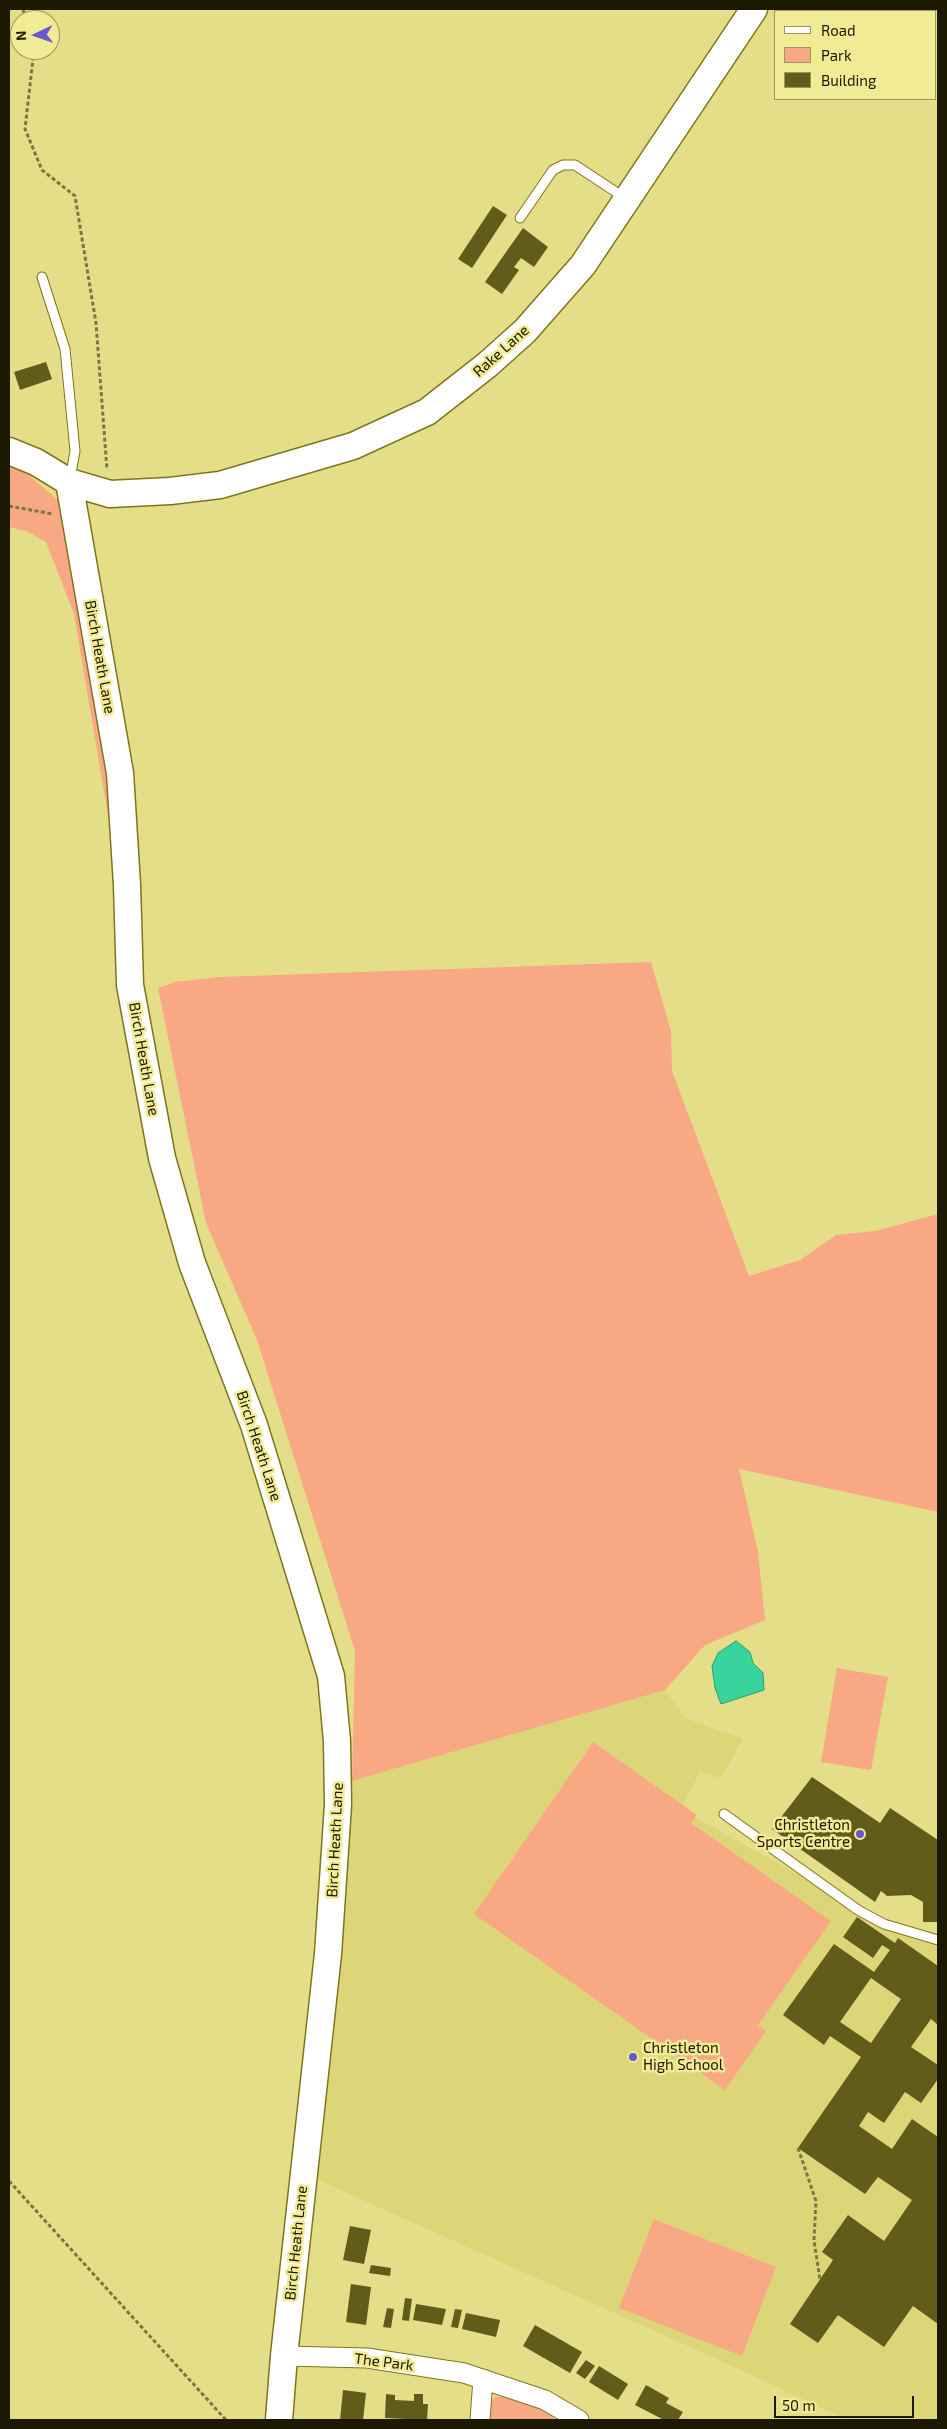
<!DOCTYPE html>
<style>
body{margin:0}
#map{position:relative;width:947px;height:2429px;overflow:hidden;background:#e4de89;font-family:"Exo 2",sans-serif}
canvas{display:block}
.frame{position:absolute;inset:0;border:10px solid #1b1901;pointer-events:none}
.legend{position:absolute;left:774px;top:10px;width:162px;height:90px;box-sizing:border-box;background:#f2eb96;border:1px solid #9c975a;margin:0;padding:6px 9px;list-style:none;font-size:15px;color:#1b1901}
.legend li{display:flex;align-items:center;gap:10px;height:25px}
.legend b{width:25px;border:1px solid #9c975a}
.north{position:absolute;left:10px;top:10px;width:50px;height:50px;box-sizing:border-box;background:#f2eb96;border:1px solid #9c975a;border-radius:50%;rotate:267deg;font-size:14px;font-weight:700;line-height:20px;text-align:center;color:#1b1901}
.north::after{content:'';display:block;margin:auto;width:18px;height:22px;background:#6757d1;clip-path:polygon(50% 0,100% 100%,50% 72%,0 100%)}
.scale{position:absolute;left:774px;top:2396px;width:140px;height:22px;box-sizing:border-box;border:2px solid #1b1901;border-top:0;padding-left:6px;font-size:15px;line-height:18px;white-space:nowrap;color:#1b1901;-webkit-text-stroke:4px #f2eb96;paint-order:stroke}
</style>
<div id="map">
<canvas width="947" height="2429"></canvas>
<div class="frame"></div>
<ul class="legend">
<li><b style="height:6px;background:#fff"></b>Road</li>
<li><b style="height:14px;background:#f9a884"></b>Park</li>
<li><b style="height:14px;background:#615c1a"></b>Building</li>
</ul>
<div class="north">N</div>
<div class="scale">50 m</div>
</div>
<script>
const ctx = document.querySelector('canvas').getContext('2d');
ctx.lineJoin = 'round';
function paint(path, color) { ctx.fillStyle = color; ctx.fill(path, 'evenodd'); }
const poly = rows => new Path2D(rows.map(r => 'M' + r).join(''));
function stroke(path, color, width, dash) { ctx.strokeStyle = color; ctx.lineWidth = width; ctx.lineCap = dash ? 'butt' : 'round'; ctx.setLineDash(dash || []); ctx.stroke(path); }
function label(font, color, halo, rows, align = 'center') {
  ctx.font = font + ' "Exo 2",sans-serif'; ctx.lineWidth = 5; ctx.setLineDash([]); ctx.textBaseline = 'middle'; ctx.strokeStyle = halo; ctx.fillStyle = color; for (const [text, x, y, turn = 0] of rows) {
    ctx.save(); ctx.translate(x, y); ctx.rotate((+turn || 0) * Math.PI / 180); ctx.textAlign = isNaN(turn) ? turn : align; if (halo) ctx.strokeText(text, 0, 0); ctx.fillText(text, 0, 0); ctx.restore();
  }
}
paint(poly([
 [665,1690,685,1718,743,1739,721,1778,700,1772,681,1809,898,1931,938,1934,938,2420,848,2420,719,2360,316,2179,352,1781]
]), '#ddd678');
paint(poly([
 [9,463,18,466,64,505,98,689,120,887,74,614,46,542,26,531,9,527],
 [651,962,671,1031,672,1071,749,1276,800,1260,836,1235,875,1231,938,1214,938,1512,739,1469,758,1552,765,1620,705,1645,665,1690,352,1781,355,1651,257,1340,206,1223,158,988,175,982,219,977],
 [837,1668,888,1677,871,1770,821,1762],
 [593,1742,697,1815,691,1823,831,1921,758,2025,766,2031,725,2090,474,1914],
 [654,2219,776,2267,742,2356,619,2308],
 [515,2396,550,2412,554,2420,487,2420,487,2407,495,2397]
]), '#f9a884');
const water = poly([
 [736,1641,750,1652,753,1663,763,1673,764,1690,721,1704,715,1688,712,1666,718,1653,736,1641]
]);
paint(water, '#37d49e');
stroke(water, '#2f9c6f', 1);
paint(poly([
 [493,206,507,215,472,268,458,259],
 [523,228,548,247,534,267,521,258,514,267,519,270,502,294,485,282],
 [46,362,52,379,20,390,14,372],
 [812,1777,880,1823,890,1808,938,1840,938,1922,923,1922,923,1902,911,1895,887,1896,881,1891,875,1902,772,1829],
 [857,1917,895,1943,898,1938,938,1966,938,2025,931,2019,911,2047,938,2065,938,2079,921,2103,905,2092,884,2123,868,2112,859,2126,892,2149,912,2119,938,2137,938,2324,913,2306,884,2347,838,2315,818,2343,790,2324,833,2260,822,2252,848,2215,884,2241,912,2200,878,2177,865,2194,798,2148,861,2057,830,2036,824,2045,783,2015,834,1944,874,1972,890,1950,882,1945,873,1958,843,1937],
 [871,1978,901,1999,871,2043,840,2022],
 [350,2226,371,2230,364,2264,343,2260],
 [371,2265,391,2268,390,2276,369,2273],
 [351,2284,371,2287,366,2325,346,2322],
 [405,2298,412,2299,409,2321,402,2320],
 [416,2304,446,2309,442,2325,413,2320],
 [387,2308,394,2309,391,2328,383,2327],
 [455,2309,462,2310,458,2328,451,2327],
 [466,2313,500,2320,496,2337,462,2329],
 [535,2325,582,2352,570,2373,523,2346],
 [586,2360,595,2366,585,2379,576,2373],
 [599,2366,628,2384,618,2400,589,2382],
 [646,2385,669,2398,666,2403,683,2412,678,2420,664,2420,635,2405],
 [343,2390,366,2393,363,2420,340,2420],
 [386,2394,395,2395,395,2400,414,2401,414,2394,423,2394,423,2404,428,2404,427,2420,385,2418]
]), '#615c1a');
const lane = poly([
 [520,218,553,170,563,165,575,165,625,198],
 [42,277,65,349,75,451,70,479],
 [724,1814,858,1910,884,1924,938,1940]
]);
const street = poly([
 [284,2356,367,2358,464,2373,545,2400,579,2420],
 [480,2420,483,2379]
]);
const secondary = poly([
 [9,451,36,462,69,482,110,494,170,491,220,485,353,446,427,412,487,365,525,331,583,265,754,9],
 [69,482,120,773,127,885,130,985,162,1158,192,1263,254,1425,331,1676,337,1741,338,1805,328,1954,284,2356,279,2420]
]);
stroke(lane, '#7d761d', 11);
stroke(street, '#7d761d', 21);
stroke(secondary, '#7d761d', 29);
stroke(poly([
 [23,9,26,20],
 [34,50,25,129,42,170,75,196,96,323,107,470],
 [9,506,53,514],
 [798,2148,816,2201,814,2240,820,2280],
 [9,2181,226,2420]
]), '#7b7742', 3, [4, 2.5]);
stroke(lane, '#fff', 9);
stroke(street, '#fff', 19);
stroke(secondary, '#fff', 26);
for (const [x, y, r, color] of [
 [860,1834,5,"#6757d1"],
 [633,2057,5,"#6757d1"]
]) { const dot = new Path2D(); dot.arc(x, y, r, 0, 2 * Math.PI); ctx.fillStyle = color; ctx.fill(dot); stroke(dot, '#f2eb96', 2); }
label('15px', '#1b1901', '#f2eb96', [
 ["Rake Lane",501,351,-42],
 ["Birch Heath Lane",100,657,80],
 ["Birch Heath Lane",144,1059,80],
 ["Birch Heath Lane",259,1446,72],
 ["Birch Heath Lane",335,1840,-87],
 ["Birch Heath Lane",296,2243,-84],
 ["The Park",384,2362,7]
]);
label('15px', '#1b1901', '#f2eb96', [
 ["Christleton",850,1825],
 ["Sports Centre",850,1842],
 ["Christleton",643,2048,"left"],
 ["High School",643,2065,"left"]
], 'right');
</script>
